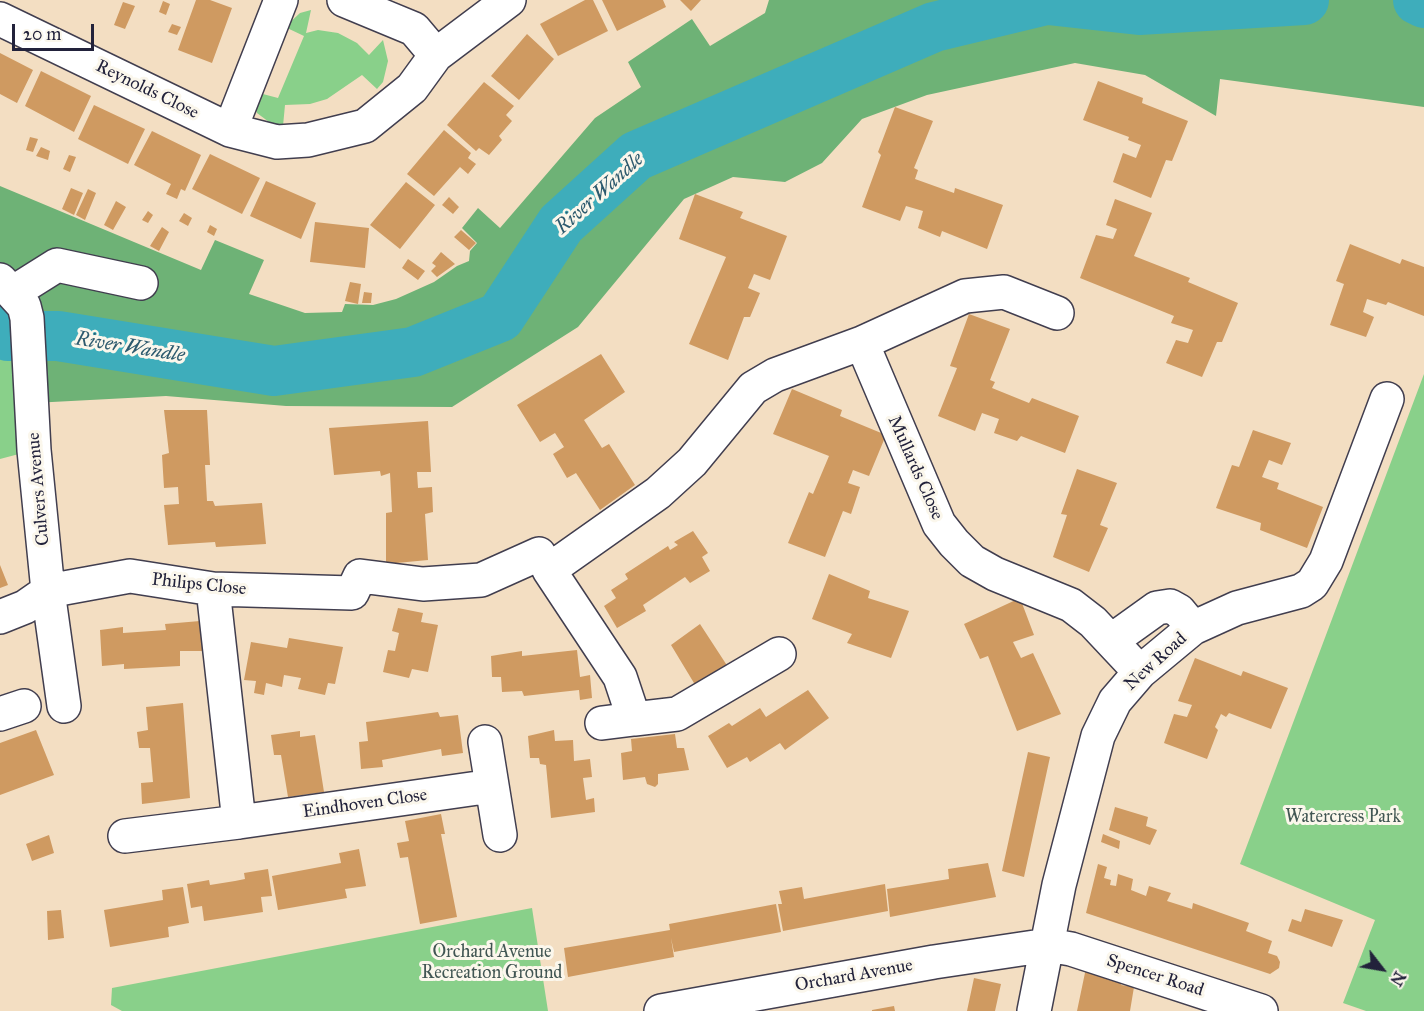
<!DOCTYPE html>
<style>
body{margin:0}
#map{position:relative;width:1424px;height:1011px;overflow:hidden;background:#f3dec2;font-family:"IM FELL Great Primer",serif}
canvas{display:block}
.north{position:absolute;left:1352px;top:939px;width:60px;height:60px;-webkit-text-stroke:4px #fbf7ec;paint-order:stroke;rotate:121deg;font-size:16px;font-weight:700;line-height:24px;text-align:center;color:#22223b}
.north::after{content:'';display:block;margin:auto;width:21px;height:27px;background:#22223b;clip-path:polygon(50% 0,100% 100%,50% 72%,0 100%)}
.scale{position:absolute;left:12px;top:24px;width:82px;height:27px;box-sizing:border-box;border:3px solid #22223b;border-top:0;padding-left:8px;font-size:18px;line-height:21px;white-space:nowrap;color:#22223b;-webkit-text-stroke:4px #fbf7ec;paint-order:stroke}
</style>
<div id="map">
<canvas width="1424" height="1011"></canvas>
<div class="north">N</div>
<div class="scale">20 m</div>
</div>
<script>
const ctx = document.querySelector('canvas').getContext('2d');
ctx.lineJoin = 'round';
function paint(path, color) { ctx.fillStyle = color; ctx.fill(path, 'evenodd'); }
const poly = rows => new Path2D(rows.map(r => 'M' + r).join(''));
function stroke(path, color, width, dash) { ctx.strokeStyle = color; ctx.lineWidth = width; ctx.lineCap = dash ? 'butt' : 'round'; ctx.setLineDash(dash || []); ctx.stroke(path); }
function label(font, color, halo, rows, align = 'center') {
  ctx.font = font + ' "IM FELL Great Primer",serif'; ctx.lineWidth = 6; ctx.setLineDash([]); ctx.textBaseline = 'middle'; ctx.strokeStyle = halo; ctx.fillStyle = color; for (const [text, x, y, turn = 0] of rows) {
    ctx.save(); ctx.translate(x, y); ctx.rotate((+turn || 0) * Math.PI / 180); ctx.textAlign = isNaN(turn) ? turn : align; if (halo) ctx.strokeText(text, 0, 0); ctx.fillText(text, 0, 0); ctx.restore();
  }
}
paint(poly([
 [311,10,306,33,318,30,338,33,357,43,369,55,383,40,388,61,383,82,377,89,362,75,327,99,310,104,285,105,283,126,273,125,257,113,255,107,259,93,278,98,304,36,285,27,300,13],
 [0,350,16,355,34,450,0,459],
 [1424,374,1424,1011,1366,1011,1343,1003,1375,920,1240,864],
 [532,908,548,1011,122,1011,111,1005,112,988]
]), '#89d08a');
paint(poly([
 [769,0,1424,0,1424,107,1220,79,1216,116,1145,75,1075,63,927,95,862,119,822,163,785,182,733,177,684,199,578,327,452,407,286,406,166,396,33,403,16,355,0,350,0,186,201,270,215,240,264,260,249,294,305,313,342,312,345,304,373,305,396,299,434,282,457,266,469,261,470,251,477,243,462,228,478,208,500,228,595,118,641,87,628,62,692,19,710,46,765,13]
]), '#6eb276');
stroke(poly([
 [1048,0,1139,10,1304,0],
 [1418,0,1424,3],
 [0,331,8,336,58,336,274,371,413,352,500,317,561,224,636,156,934,27,1046,0]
]), '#3eadbb', 50);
paint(poly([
 [196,0,210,0,232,8,212,63,178,50],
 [585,0,593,0,608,31,558,56,540,24],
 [602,0,663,0,666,7,617,31],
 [680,0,701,0,691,11],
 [163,1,170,4,166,15,159,12],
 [123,2,135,6,125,29,114,25],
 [172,24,181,27,177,35,168,32],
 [527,34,554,59,519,100,491,76],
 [0,53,33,70,17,103,0,94],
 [41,71,91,96,74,132,25,106],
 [1098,81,1143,98,1142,103,1188,121,1172,161,1166,160,1151,198,1113,182,1123,153,1136,158,1141,145,1128,140,1129,137,1083,120],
 [484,82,514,106,506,115,512,121,499,136,502,140,489,155,479,148,476,151,447,125],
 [94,105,145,129,128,164,78,139],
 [895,107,933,121,914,168,918,170,915,179,954,193,955,188,1003,205,987,249,942,231,940,237,918,228,923,211,906,206,900,221,862,207,881,155,878,152],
 [444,130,471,153,468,158,476,164,468,174,460,167,434,196,407,174],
 [152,131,201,155,185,191,181,189,177,199,166,194,171,184,134,165],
 [30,137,38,139,33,152,26,150],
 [41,147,50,151,48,160,36,156],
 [210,154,260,178,242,214,192,189],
 [69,155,76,157,70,172,63,169],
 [266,181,316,203,301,239,250,216],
 [406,182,435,205,400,249,370,225],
 [71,188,83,193,74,215,62,209],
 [88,189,96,193,85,220,76,215],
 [695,194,743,212,740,218,787,236,770,280,754,274,748,288,760,293,750,317,744,317,728,360,689,344,726,257,679,239],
 [449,197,459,207,453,214,442,205],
 [1115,199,1152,213,1134,256,1190,278,1188,282,1238,303,1222,342,1217,342,1202,377,1166,363,1176,340,1188,343,1193,330,1171,323,1174,316,1080,278,1096,235,1113,239,1117,229,1106,225],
 [116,201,126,207,113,230,104,225],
 [148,211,153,215,148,223,142,220],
 [184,213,192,218,188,226,179,221],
 [315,222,369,228,365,268,310,262],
 [210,225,217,229,214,236,207,232],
 [162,227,169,232,159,251,150,246],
 [461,230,476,243,469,250,454,237],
 [1350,244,1400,264,1402,259,1424,267,1424,316,1388,302,1386,305,1367,299,1363,312,1374,317,1366,337,1330,325,1344,284,1336,281],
 [441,252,455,264,437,277,431,271,436,266,432,263],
 [408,259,425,271,418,280,402,268],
 [350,282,361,284,358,304,345,301],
 [364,292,372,293,371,303,362,303],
 [969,314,1010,329,990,380,995,382,992,388,1029,403,1032,398,1079,416,1065,453,1021,436,1017,441,994,433,999,419,982,413,975,431,938,416,957,368,950,366],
 [601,354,625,392,584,420,602,448,609,444,635,485,600,510,576,473,567,478,553,454,564,447,555,433,540,442,517,405],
 [792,389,842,410,840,416,886,435,869,476,853,470,848,483,860,487,851,514,843,511,825,557,788,543,809,492,813,494,829,456,773,434],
 [164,410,207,410,210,465,205,465,207,501,213,501,215,506,262,503,266,544,216,547,215,542,168,545,164,505,179,504,178,487,164,488,162,455,169,453],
 [428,421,431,472,417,472,418,488,432,487,433,512,425,514,428,560,386,564,386,513,392,512,390,473,381,476,380,471,334,475,329,428],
 [1253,430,1291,443,1282,465,1269,460,1262,477,1279,483,1277,489,1323,507,1307,548,1260,530,1261,523,1216,508,1232,465,1239,467],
 [1077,469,1117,483,1100,525,1108,528,1089,572,1053,557,1067,515,1061,514],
 [693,531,708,553,702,557,710,571,690,583,685,577,643,605,646,611,617,628,604,606,616,598,611,590,628,579,625,574,668,546,670,550,678,545,674,542],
 [0,565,8,585,0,588],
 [829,574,870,591,868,598,909,611,891,658,847,643,852,634,812,619],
 [1020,598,1034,635,1013,642,1021,658,1033,653,1061,714,1017,731,988,656,980,659,964,624],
 [398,608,423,613,421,622,438,625,428,672,412,669,409,678,383,672,388,650,395,651,399,633,392,631],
 [200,621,203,651,180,651,180,666,124,669,124,664,102,666,100,630,123,627,123,633,166,630,165,624],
 [700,624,728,667,697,688,671,645],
 [289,638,343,647,335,684,328,683,325,695,298,689,301,678,284,675,282,687,266,683,264,695,254,693,256,681,244,680,251,642,287,648],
 [577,650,580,677,590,675,592,698,580,700,579,690,524,696,522,691,502,692,501,677,492,677,491,656,522,651,522,656],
 [1195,658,1241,676,1243,671,1288,688,1271,729,1229,713,1226,717,1221,714,1215,727,1218,730,1207,759,1164,743,1174,714,1187,717,1192,705,1178,701],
 [808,690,829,718,785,750,780,743,750,762,747,757,727,768,708,736,729,723,732,726,760,708,766,717],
 [183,703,190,798,142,804,141,783,153,782,150,748,139,748,137,732,148,730,146,707],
 [438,712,440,717,458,715,463,753,442,756,441,749,382,760,383,767,361,769,359,742,368,741,366,722],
 [36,730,54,775,0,795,0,743],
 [554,730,555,741,573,740,574,761,590,759,592,777,583,778,586,800,594,798,595,812,551,818,546,765,540,764,539,758,530,758,528,736],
 [300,731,300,737,315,735,324,792,288,797,281,755,274,755,271,735],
 [675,734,677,748,684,748,689,770,658,774,658,784,655,787,647,784,645,777,623,780,621,753,632,751,631,739],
 [1028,752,1050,757,1024,877,1002,871],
 [1115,807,1148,817,1146,826,1157,830,1150,845,1109,830],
 [441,814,445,834,441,834,457,917,420,924,408,857,400,858,397,843,409,841,405,821],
 [1103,834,1120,841,1119,849,1101,842],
 [49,835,54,853,32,861,26,844],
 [359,849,366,886,345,889,347,898,278,910,272,876,341,863,339,853],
 [988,863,996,897,890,917,887,889,949,879,948,869],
 [1098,864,1107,867,1104,878,1111,880,1110,885,1116,886,1118,874,1133,879,1131,890,1146,896,1149,886,1171,893,1167,901,1192,909,1193,903,1249,923,1246,931,1272,941,1268,953,1277,956,1280,962,1279,968,1270,974,1086,913],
 [268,869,272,896,261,897,263,912,204,921,202,906,191,908,187,884,209,880,210,885,235,881,245,879,244,873],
 [885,884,888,911,783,931,778,904,782,904,779,891,802,887,804,899],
 [183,887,189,923,168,927,169,937,110,947,104,910,163,900,162,890],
 [776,904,781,932,674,952,671,938,674,957,568,977,564,948,670,930,669,924],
 [1305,909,1343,920,1332,947,1288,931,1292,919,1301,922],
 [61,910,64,938,48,940,47,911],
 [1086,968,1123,977,1121,985,1134,987,1130,1011,1077,1011],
 [974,978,1001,984,995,1011,967,1011],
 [894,1006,895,1011,872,1011,872,1010]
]), '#cf9a61');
const minor = poly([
 [0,19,230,130,277,142,308,140,365,126,412,88,436,55,414,29,344,0],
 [436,55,509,0],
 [230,130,281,0],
 [0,280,24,306,27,318,34,450,48,591,64,706],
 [14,292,57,265,141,283],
 [862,343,939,524,954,543,972,561,995,574,1071,605,1093,622,1140,672],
 [213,589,239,822,492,786],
 [0,617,25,607,48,591,130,576,213,589,352,593,360,576,423,584,481,580,539,554],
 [1111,641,1157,608,1170,606,1179,611,1193,628],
 [779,654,677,714,634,719,620,677,549,570,658,493,692,462,753,388,775,375,862,343,965,296,1004,292,1057,313],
 [0,714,24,706],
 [602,723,634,719],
 [485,742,500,835],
 [125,836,239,822],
 [661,1011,934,962,1048,945,1071,949,1261,1011],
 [1034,1011,1059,885,1098,736,1115,701,1140,672,1193,628,1237,608,1301,591,1312,584,1326,561,1387,399]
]);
stroke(minor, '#413e4f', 36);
stroke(minor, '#fff', 33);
label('18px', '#22223b', '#fbf7ec', [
 ["Reynolds Close",147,90,26],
 ["Mullards Close",915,468,66],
 ["Culvers Avenue",39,489,-95],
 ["Philips Close",199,585,6],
 ["New Road",1156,662,-42],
 ["Eindhoven Close",365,804,-8],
 ["Orchard Avenue",854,976,-10],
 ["Spencer Road",1155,976,18]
]);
label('18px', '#415653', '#fbf7ec', [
 ["Watercress Park",1343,818],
 ["Orchard Avenue",492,953],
 ["Recreation Ground",492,974]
]);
label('italic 20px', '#2d5a6e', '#fbf7ec', [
 ["River Wandle",600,194,-42],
 ["River Wandle",130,348,9]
]);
</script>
